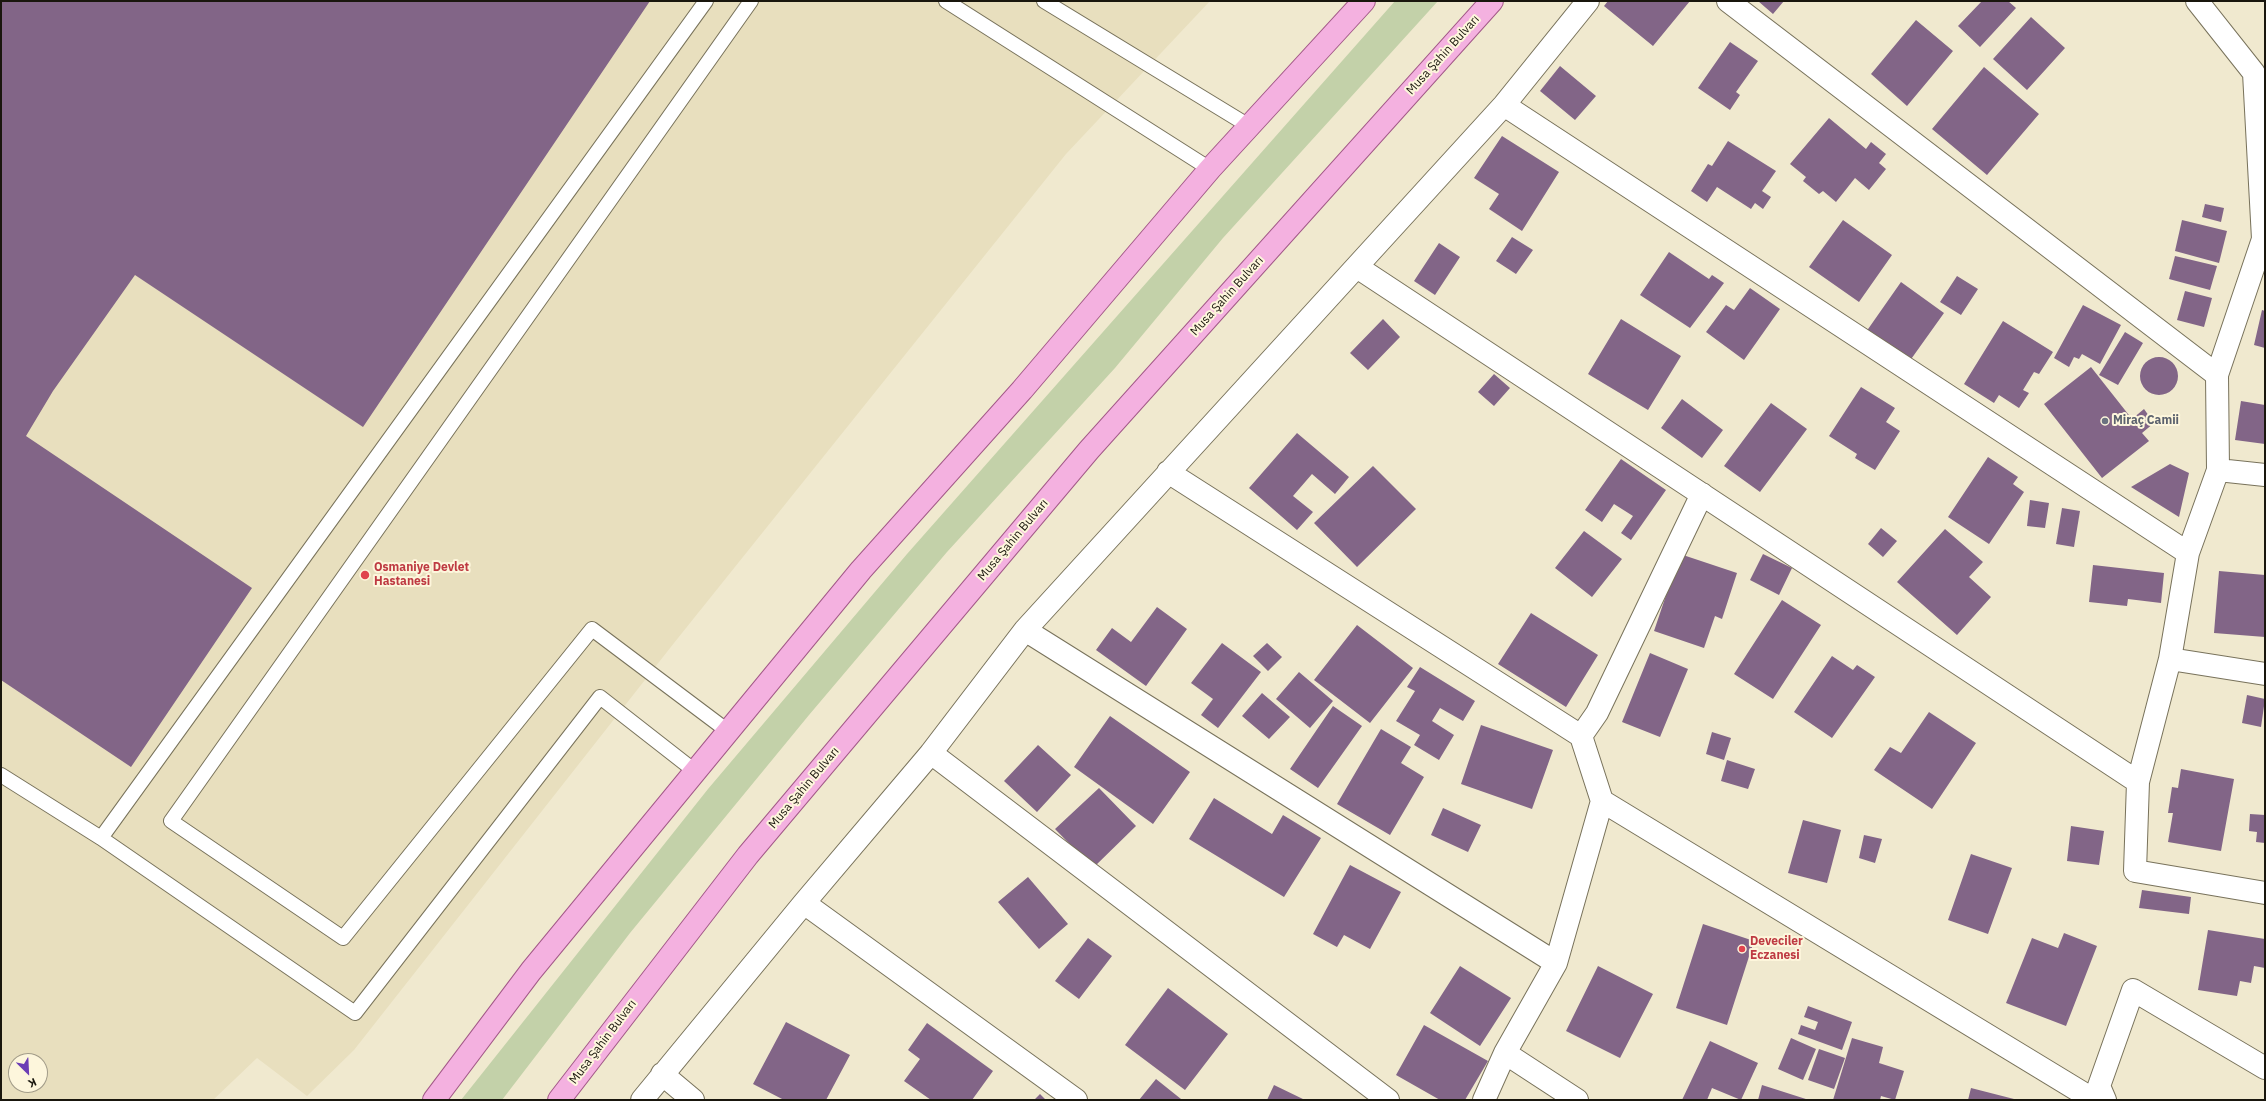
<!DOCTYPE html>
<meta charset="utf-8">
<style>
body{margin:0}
#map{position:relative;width:2266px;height:1101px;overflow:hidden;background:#f0e9cf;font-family:"IBM Plex Sans",sans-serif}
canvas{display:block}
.frame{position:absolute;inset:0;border:2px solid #19160d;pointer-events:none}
.north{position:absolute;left:8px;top:1053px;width:40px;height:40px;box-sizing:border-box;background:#fdf6dc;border:1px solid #a29c89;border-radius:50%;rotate:156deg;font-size:11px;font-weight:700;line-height:16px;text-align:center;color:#19160d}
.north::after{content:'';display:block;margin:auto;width:14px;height:18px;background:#6c3eb5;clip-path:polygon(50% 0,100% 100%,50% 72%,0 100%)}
</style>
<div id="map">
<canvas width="2266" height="1101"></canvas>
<div class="frame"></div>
<div class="north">K</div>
</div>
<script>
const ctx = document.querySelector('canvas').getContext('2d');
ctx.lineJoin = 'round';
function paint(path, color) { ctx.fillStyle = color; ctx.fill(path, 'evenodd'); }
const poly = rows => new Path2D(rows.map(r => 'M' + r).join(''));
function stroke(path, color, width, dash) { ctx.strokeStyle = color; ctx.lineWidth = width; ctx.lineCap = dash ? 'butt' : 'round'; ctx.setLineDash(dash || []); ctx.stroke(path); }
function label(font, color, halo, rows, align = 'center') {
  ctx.font = font + ' "IBM Plex Sans",sans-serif'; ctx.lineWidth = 4; ctx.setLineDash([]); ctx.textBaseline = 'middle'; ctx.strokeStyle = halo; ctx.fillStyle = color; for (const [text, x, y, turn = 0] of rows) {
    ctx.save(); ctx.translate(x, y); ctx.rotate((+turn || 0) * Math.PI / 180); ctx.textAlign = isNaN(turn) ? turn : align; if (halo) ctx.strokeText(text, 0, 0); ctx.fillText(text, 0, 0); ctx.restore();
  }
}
paint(poly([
 [1,1,1210,1,1066,154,674,643,354,1050,307,1096,257,1058,213,1100,1,1100],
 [16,1061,40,1061,40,1085,16,1085]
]), '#e8dfbe');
paint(poly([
 [1395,1,1438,1,1223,238,1115,368,947,552,809,715,630,933,502,1100,461,1100,708,789,907,554]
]), '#c3d1a9');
paint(poly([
 [1,1,650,1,363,427,135,275,53,391,26,436,252,588,131,767,1,680],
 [1608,1,1690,1,1653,46,1604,6],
 [1758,1,1784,1,1773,14],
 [1982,1,2008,1,2016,8,1980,47,1958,26],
 [2031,17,2065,48,2027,90,1993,59],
 [1916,20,1953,51,1907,106,1871,74],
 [1730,42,1758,61,1736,92,1740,95,1730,110,1698,88],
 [1560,66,1596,96,1575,120,1540,91],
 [1984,67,2039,114,1987,175,1932,129],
 [1829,118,1866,149,1871,142,1886,154,1879,163,1886,169,1869,190,1855,178,1836,202,1823,191,1819,194,1803,181,1806,177,1790,164],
 [1502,136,1559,172,1522,231,1489,209,1499,194,1474,178],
 [1728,141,1776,171,1762,191,1771,197,1763,209,1755,203,1751,209,1717,187,1707,202,1691,191,1708,164,1712,166],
 [2205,204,2224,208,2221,222,2202,217],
 [1843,220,1892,255,1859,302,1809,267],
 [2182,220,2227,231,2219,263,2175,251],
 [1512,237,1533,250,1516,274,1496,261],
 [1439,243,1460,257,1435,295,1414,281],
 [1669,252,1709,279,1712,275,1724,283,1690,328,1640,295],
 [2175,256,2217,266,2210,290,2169,279],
 [1957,276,1978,289,1961,315,1940,302],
 [1901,282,1944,313,1909,362,1866,332],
 [1750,288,1780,309,1744,360,1706,332,1726,305,1734,310],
 [2185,291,2212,298,2204,327,2177,320],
 [2083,305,2121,325,2100,364,2082,354,2079,359,2074,357,2069,367,2054,358],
 [2262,310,2265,311,2265,348,2254,345],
 [1383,319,1400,337,1368,370,1350,353],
 [1621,319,1681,356,1648,410,1588,374],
 [2003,321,2053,352,2039,374,2034,372,2023,390,2029,393,2019,408,1999,395,1994,403,1964,384],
 [2125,332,2143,343,2118,385,2099,375],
 '2140 376a19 19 0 1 1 38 0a19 19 0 1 1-38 0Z',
 [2091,367,2132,419,2144,409,2154,423,2142,433,2149,441,2102,478,2044,404],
 [1494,374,1510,388,1494,406,1478,392],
 [1861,387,1895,408,1886,422,1900,431,1875,470,1855,458,1857,454,1829,436],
 [1682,399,1723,430,1702,458,1661,428],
 [2241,401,2265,405,2265,444,2235,440],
 [1771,403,1807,429,1760,492,1724,466],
 [1297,433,1349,477,1335,494,1312,474,1293,496,1313,512,1297,530,1249,488],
 [1988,457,2018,477,2013,484,2024,492,1989,544,1948,517],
 [1621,459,1666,490,1631,540,1621,533,1633,516,1614,504,1602,522,1585,510],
 [2170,464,2189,473,2179,517,2131,487],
 [1373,466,1416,509,1357,567,1314,523],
 [2030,500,2049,503,2045,528,2027,526],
 [2062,508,2080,511,2074,547,2056,544],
 [1881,528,1897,541,1883,557,1868,544],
 [1945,529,1983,562,1969,577,1991,597,1957,635,1897,582],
 [1584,531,1622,559,1592,597,1555,568],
 [1680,554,1737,573,1722,619,1715,616,1704,648,1654,631],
 [1763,554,1792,568,1779,595,1750,580],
 [2093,565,2164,573,2161,603,2128,599,2127,606,2089,602],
 [2219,571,2265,575,2265,637,2214,633],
 [1782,600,1821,625,1773,699,1734,674],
 [1157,607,1187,629,1146,686,1096,650,1112,628,1131,642],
 [1531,613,1598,655,1566,707,1498,664],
 [1357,625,1413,668,1370,723,1314,680],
 [1222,643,1261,672,1218,728,1201,715,1213,699,1191,683],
 [1267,643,1282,657,1268,671,1253,656],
 [1650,653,1688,669,1660,737,1622,722],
 [1832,656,1853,670,1857,665,1875,677,1832,738,1794,712],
 [1420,667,1475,701,1463,721,1440,708,1432,721,1454,735,1439,760,1414,745,1420,735,1396,721,1415,691,1407,687],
 [1299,672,1333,701,1310,728,1276,699],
 [1262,693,1290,717,1269,739,1242,716],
 [2247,695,2265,699,2261,727,2242,723],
 [1333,706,1362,726,1318,788,1290,769],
 [1929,712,1976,743,1932,809,1874,770,1890,747,1901,753],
 [1110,716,1190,772,1153,824,1074,767],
 [1481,725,1553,750,1532,809,1461,784],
 [1381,729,1411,747,1401,763,1424,777,1390,835,1337,804],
 [1712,732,1731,738,1724,760,1706,754],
 [1038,745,1071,775,1037,812,1004,781],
 [1727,760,1755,769,1748,789,1721,781],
 [2181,769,2234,779,2221,851,2168,842,2173,813,2168,813,2172,787,2178,788],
 [1099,788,1136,826,1093,868,1055,829],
 [1214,798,1272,834,1283,815,1321,838,1284,897,1189,839],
 [1443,808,1481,825,1468,852,1431,835],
 [2250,814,2265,815,2265,843,2256,842,2257,832,2249,831],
 [1803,820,1841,830,1827,883,1788,873],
 [2071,826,2104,831,2099,865,2067,861],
 [1864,835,1882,839,1875,863,1859,858],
 [1971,854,2012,868,1988,934,1948,920],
 [1350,865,1401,892,1370,949,1344,935,1337,947,1313,934],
 [1028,877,1068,924,1039,949,998,902],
 [2142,890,2191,897,2189,914,2139,908],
 [1703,924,1754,941,1727,1025,1676,1008],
 [2208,930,2265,939,2265,968,2254,966,2251,983,2240,981,2237,996,2198,990],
 [2064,933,2097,946,2066,1026,2006,1003,2032,938,2058,948],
 [1088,938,1112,956,1079,999,1055,981],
 [1460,966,1511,998,1480,1046,1430,1013],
 [1598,966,1653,994,1620,1058,1566,1031],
 [1168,988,1228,1034,1185,1090,1125,1045],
 [1808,1006,1852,1022,1842,1050,1798,1034,1801,1025,1815,1030,1818,1022,1804,1017],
 [786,1022,850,1055,826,1100,784,1100,753,1084],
 [927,1023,993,1071,972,1100,931,1100,904,1081,920,1059,908,1050],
 [1424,1025,1488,1061,1465,1100,1440,1100,1396,1075],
 [1791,1038,1816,1049,1803,1080,1778,1069],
 [1852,1038,1883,1047,1879,1063,1904,1071,1895,1100,1881,1096,1880,1100,1833,1100],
 [1710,1041,1758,1063,1741,1100,1712,1088,1707,1100,1682,1100],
 [1819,1049,1845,1058,1834,1089,1808,1080],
 [1156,1079,1181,1099,1180,1100,1139,1100],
 [1274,1085,1305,1100,1267,1100],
 [1762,1085,1809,1100,1758,1100],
 [1971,1088,2014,1099,2014,1100,1968,1100],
 [1040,1094,1046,1100,1034,1100]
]), '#826587');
const service = poly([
 [946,1,1210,169],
 [1044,1,1249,126],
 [729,732,592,629,343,938,171,821,751,1],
 [1,775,101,838,706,1],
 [101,838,355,1013,600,697,696,772]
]);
const minor = poly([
 [1728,1,2217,375],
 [2197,1,2254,73,2263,239,2217,375,2218,470,2188,553,2170,659,2138,782,2135,871,2265,893],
 [1504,105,2188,553],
 [1357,267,2138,782],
 [2218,470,2265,475],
 [1168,472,1581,736],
 [1025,630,1556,963],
 [2170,659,2265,674],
 [931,753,1388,1100],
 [1602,801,2094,1100],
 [804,903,1076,1100],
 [1505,1053,1577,1100],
 [662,1074,693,1100],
 [642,1100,804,903,931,753,1025,630,1504,105,1588,1],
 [1484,1100,1505,1053,1556,963,1602,801,1581,736,1597,713,1702,494],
 [2105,1100,2099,1086,2133,990,2265,1068]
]);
const primary = poly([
 [434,1100,531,971,861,570,1022,390,1210,169,1364,1],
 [559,1100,748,855,1089,450,1492,1]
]);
stroke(service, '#78725b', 16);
stroke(minor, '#78725b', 24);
stroke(primary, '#a35988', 24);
stroke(service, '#fff', 14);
stroke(minor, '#fff', 22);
stroke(primary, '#f4b1e0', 22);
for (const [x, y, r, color] of [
 [2105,421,4,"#6b7280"],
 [365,575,5,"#e0444e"],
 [1742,949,4,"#e0444e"]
]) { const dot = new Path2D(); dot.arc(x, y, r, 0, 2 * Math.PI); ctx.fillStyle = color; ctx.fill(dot); stroke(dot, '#fdf6dc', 1.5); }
label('12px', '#19160d', '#fdf6dc', [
 ["Musa Şahin Bulvarı",1443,55,-48],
 ["Musa Şahin Bulvarı",1227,296,-48],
 ["Musa Şahin Bulvarı",1013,540,-50],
 ["Musa Şahin Bulvarı",804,788,-50],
 ["Musa Şahin Bulvarı",603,1042,-53]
]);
label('bold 12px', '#5b616d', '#fdf6dc', [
 ["Miraç Camii",2113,421]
], 'left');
label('bold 12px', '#be3a42', '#fdf6dc', [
 ["Osmaniye Devlet",374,568],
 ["Hastanesi",374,582],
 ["Deveciler",1750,942],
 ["Eczanesi",1750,956]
], 'left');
</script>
